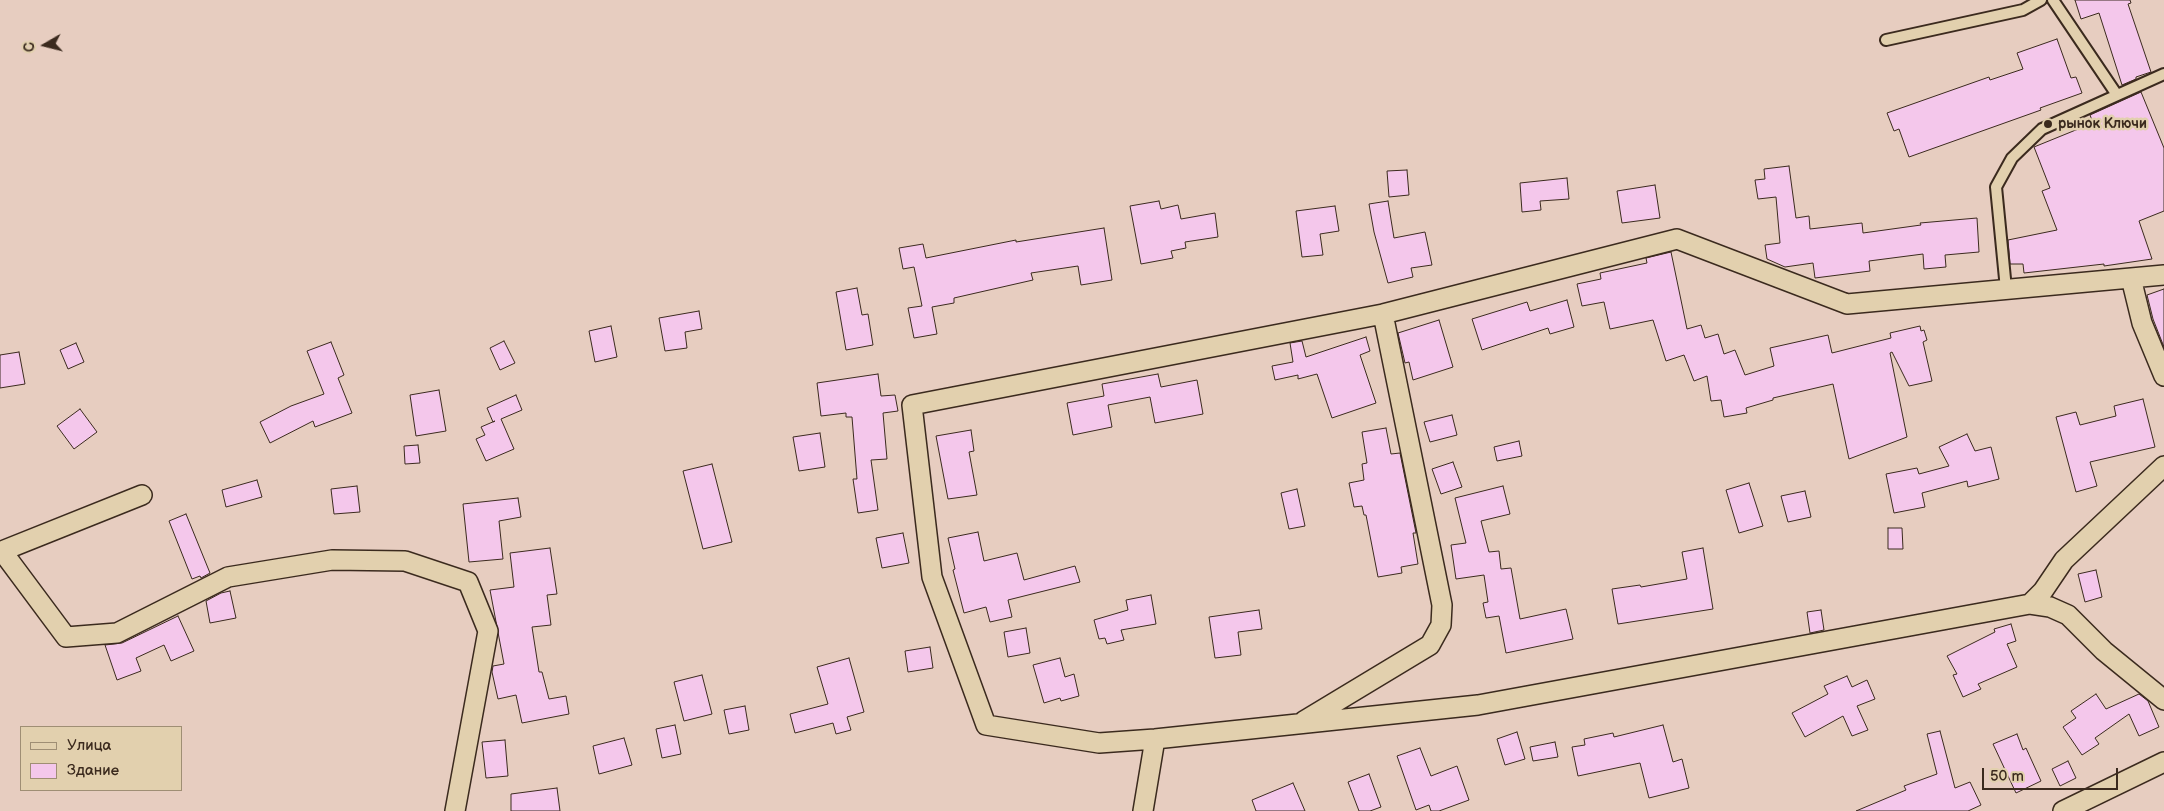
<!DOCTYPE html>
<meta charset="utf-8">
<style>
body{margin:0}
#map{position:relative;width:2164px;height:811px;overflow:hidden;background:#e7cdc0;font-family:"Balsamiq Sans",sans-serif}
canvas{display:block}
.legend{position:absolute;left:20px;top:726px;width:162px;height:65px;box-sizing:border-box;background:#e2d0ae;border:1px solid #9f8e74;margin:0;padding:6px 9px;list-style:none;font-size:15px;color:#3b2a1e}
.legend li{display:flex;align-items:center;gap:10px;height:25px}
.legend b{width:25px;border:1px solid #9f8e74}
.north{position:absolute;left:20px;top:20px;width:50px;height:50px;-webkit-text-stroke:4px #e2d0ae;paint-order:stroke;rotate:262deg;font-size:14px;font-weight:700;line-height:20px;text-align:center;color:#3b2a1e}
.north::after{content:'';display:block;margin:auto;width:18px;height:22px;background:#3b2a1e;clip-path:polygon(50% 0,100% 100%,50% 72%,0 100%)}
.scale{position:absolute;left:1982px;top:768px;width:136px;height:22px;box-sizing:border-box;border:2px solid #3b2a1e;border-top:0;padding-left:6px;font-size:15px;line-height:18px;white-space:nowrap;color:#3b2a1e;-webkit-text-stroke:4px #e2d0ae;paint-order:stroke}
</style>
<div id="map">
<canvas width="2164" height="811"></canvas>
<ul class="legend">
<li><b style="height:6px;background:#e2d0ae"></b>Улица</li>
<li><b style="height:14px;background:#f4c7eb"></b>Здание</li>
</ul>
<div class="north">С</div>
<div class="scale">50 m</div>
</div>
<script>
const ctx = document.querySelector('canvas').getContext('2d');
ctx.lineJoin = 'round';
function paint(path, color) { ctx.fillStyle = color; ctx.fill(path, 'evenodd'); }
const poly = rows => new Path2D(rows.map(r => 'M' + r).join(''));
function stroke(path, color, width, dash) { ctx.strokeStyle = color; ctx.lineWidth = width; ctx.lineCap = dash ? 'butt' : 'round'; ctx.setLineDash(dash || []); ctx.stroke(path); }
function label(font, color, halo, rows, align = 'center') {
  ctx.font = font + ' "Balsamiq Sans",sans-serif'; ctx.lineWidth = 5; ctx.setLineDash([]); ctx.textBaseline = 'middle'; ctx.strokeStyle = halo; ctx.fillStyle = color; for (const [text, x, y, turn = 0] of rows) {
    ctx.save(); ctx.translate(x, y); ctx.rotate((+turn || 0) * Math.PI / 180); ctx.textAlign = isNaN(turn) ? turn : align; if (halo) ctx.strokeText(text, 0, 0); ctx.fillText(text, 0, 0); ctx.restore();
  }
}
const building = poly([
 [2075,0,2130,0,2131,3,2128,4,2151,72,2136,77,2136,79,2122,85,2099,13,2081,19,2075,0],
 [2057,39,2071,78,2076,77,2082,93,2040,108,2041,110,1909,157,1899,129,1894,131,1887,113,1989,77,1990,80,2023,69,2017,53,2057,39],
 [2141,92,2164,148,2164,211,2139,221,2152,259,2104,266,2104,264,2024,273,2023,264,2010,264,2008,240,2057,230,2042,191,2050,188,2034,147,2093,123,2090,115,2141,92],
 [1789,166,1796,218,1809,216,1810,229,1862,223,1863,233,1921,225,1920,223,1977,218,1979,252,1945,255,1946,267,1924,269,1923,254,1869,261,1870,271,1815,278,1813,263,1785,267,1767,259,1765,245,1780,243,1776,197,1758,199,1755,180,1765,179,1764,169,1789,166],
 [1407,170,1409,195,1389,197,1387,171,1407,170],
 [1567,178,1569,199,1540,201,1541,210,1522,212,1520,183,1567,178],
 [1655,185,1660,218,1622,223,1617,191,1655,185],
 [1159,201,1161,209,1178,205,1181,219,1215,213,1218,237,1185,242,1186,248,1171,251,1173,258,1141,264,1130,206,1159,201],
 [1388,201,1394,238,1425,232,1432,265,1411,268,1413,277,1388,283,1374,232,1369,204,1388,201],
 [1335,206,1339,231,1320,234,1323,255,1302,257,1296,211,1335,206],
 [1104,228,1112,280,1081,285,1078,266,1031,273,1033,280,954,298,954,303,932,307,937,334,914,338,908,308,922,306,914,267,903,269,899,248,923,244,926,258,1016,240,1016,242,1104,228],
 [1671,252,1687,329,1701,325,1705,338,1718,334,1724,354,1735,350,1745,375,1774,366,1770,348,1828,335,1832,353,1891,338,1890,333,1920,326,1921,331,1924,330,1927,340,1923,342,1932,381,1909,386,1892,352,1890,353,1907,437,1849,459,1833,384,1773,398,1773,400,1746,408,1747,413,1724,417,1721,400,1711,401,1707,376,1694,381,1684,355,1666,361,1653,320,1610,329,1604,302,1582,306,1577,284,1601,279,1600,273,1647,263,1646,258,1671,252],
 [857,288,862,315,868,314,873,345,846,350,836,292,857,288],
 [2164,289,2164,347,2153,319,2147,295,2164,289],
 [1567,300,1574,327,1550,334,1548,328,1482,350,1472,319,1527,302,1530,311,1567,300],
 [699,311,702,329,685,332,687,348,665,351,659,318,699,311],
 [1439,320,1453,367,1413,380,1409,362,1405,363,1398,333,1439,320],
 [611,326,617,357,595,362,589,331,611,326],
 [1366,337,1370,351,1360,355,1376,403,1332,418,1317,374,1298,379,1298,375,1275,380,1272,366,1293,362,1290,343,1302,341,1306,357,1366,337],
 [504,341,515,363,500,370,490,348,504,341],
 [331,342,344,375,338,378,352,413,315,427,313,421,270,443,260,422,291,406,324,394,307,351,331,342],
 [76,343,84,362,68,369,60,350,76,343],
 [19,352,25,384,0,388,0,355,19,352],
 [878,374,881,396,895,395,898,411,883,413,887,459,871,460,878,510,858,513,853,479,857,479,852,417,846,417,846,413,821,416,817,383,878,374],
 [1158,374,1161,387,1197,380,1203,414,1155,423,1150,397,1108,405,1112,427,1073,435,1067,403,1104,396,1102,384,1158,374],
 [439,390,446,431,416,436,410,395,439,390],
 [516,395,522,410,501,419,514,449,486,461,476,439,485,435,481,427,495,421,493,422,487,408,516,395],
 [2143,399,2155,447,2090,462,2097,486,2076,492,2056,417,2076,412,2080,425,2116,416,2114,406,2143,399],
 [80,409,97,432,74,449,57,426,80,409],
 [1452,415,1457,435,1430,442,1424,422,1452,415],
 [1386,428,1391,454,1400,453,1416,533,1413,533,1418,564,1401,567,1402,573,1378,577,1366,515,1364,515,1362,506,1354,507,1349,483,1364,480,1362,464,1367,463,1362,432,1386,428],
 [971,430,974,451,969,452,977,495,948,499,936,436,971,430],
 [820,433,825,467,799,471,793,437,820,433],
 [1967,434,1975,451,1991,447,1999,479,1968,487,1967,481,1922,493,1925,507,1894,513,1886,474,1917,468,1919,474,1949,466,1939,447,1967,434],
 [1519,441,1522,456,1497,461,1494,447,1519,441],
 [418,445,420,463,405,464,404,446,418,445],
 [1453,462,1462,487,1441,494,1432,469,1453,462],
 [712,464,732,542,703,549,683,471,712,464],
 [257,480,262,497,226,507,222,490,257,480],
 [1749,483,1763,526,1739,533,1726,490,1749,483],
 [357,486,360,512,334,514,331,489,357,486],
 [1503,486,1510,514,1481,521,1489,552,1499,551,1501,569,1511,568,1520,619,1566,609,1573,639,1506,653,1499,616,1486,618,1483,603,1488,602,1484,575,1456,579,1451,545,1466,543,1455,498,1503,486],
 [1297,489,1305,526,1289,529,1281,493,1297,489],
 [1805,491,1811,517,1788,522,1781,496,1805,491],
 [518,498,521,517,499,521,503,559,469,562,463,504,518,498],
 [186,514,210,573,201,578,200,576,192,579,169,521,186,514],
 [1888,528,1902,528,1903,549,1888,549,1888,528],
 [978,532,984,561,1017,553,1024,580,1075,566,1080,582,1008,600,1012,617,990,622,986,607,964,613,953,570,955,569,948,538,978,532],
 [903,533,909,563,882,568,876,538,903,533],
 [550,548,557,594,547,595,551,625,532,627,539,672,542,672,549,699,566,696,569,714,522,723,516,695,498,699,492,672,493,666,504,664,490,590,514,587,510,553,550,548],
 [1703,548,1713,609,1618,624,1612,589,1640,585,1641,587,1687,579,1682,552,1703,548],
 [2096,570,2102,597,2085,602,2078,574,2096,570],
 [230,591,236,618,210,623,206,601,221,593,230,591],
 [1151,595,1156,624,1121,630,1124,640,1107,644,1105,638,1099,639,1094,620,1128,610,1126,600,1151,595],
 [1259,610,1262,629,1238,632,1241,655,1215,658,1209,617,1259,610],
 [1821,610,1824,630,1810,633,1807,612,1821,610],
 [178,616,194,651,171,661,164,645,136,658,141,671,117,680,105,645,122,643,178,616],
 [2011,624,2016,641,2007,644,2017,667,1978,684,1981,689,1963,697,1953,675,1957,674,1947,656,1995,632,1994,629,2011,624],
 [1026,628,1030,653,1008,657,1004,632,1026,628],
 [930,647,933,668,908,672,905,651,930,647],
 [849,658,864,712,847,717,851,730,836,734,833,723,795,733,790,714,828,704,817,667,849,658],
 [1060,658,1065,677,1074,674,1079,696,1061,701,1060,698,1044,703,1033,665,1060,658],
 [702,675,712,714,684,721,674,682,702,675],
 [1847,676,1852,687,1867,680,1875,699,1857,706,1868,730,1852,736,1843,716,1805,737,1792,713,1828,694,1824,686,1847,676],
 [2096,694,2106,709,2139,694,2148,701,2159,727,2139,736,2129,714,2095,738,2099,744,2082,755,2063,727,2076,718,2071,711,2096,694],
 [745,706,749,730,729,734,724,710,745,706],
 [675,725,681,754,662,758,656,729,675,725],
 [1663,725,1673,762,1682,759,1689,788,1649,798,1640,763,1578,776,1572,747,1585,745,1584,739,1613,733,1614,737,1663,725],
 [1940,731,1955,788,1970,782,1981,805,1968,811,1856,811,1906,790,1904,786,1937,774,1927,734,1940,731],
 [1517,732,1525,759,1505,765,1497,739,1517,732],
 [2017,734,2023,750,2026,748,2041,781,2016,793,1993,744,2017,734],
 [624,738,632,765,599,774,593,746,624,738],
 [505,740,508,776,486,778,482,742,505,740],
 [1555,742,1558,757,1533,761,1530,747,1555,742],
 [1420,748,1431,776,1457,766,1469,800,1439,811,1431,811,1429,805,1416,810,1397,756,1420,748],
 [2068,761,2076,778,2060,786,2052,769,2068,761],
 [1369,774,1381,807,1370,811,1359,811,1348,782,1369,774],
 [1293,783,1305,811,1256,811,1252,800,1293,783],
 [557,788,560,811,511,811,511,794,557,788]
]);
paint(building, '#f4c7eb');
stroke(building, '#3b2a1e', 1);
const service = poly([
 [2053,0,2117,95],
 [1886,40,2023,10,2041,0],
 [2006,289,1996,187,2012,158,2042,129,2164,74]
]);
const minor = poly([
 [2164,275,1847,304,1677,239,1383,314,912,405,932,577,986,725,1099,743,1155,739,1478,705,2030,604,2050,607,2068,615,2104,651,2164,700],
 [2131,278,2142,323,2164,376],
 [2,551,142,495],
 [0,552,2,551,66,637,117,633,228,577,332,560,405,561,468,582,488,631,455,811],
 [2030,604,2043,591,2064,560,2164,466],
 [1304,721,1430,645,1441,625,1442,605,1383,314],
 [1143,811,1155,739],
 [2063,811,2164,762]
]);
stroke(service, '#3b2a1e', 14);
stroke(minor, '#3b2a1e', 22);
stroke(service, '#e2d0ae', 10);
stroke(minor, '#e2d0ae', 19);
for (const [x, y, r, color] of [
 [2048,124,5,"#3b2a1e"]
]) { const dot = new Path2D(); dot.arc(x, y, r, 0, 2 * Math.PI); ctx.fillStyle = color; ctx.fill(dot); stroke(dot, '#e2d0ae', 2); }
label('bold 14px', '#3b2a1e', '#e2d0ae', [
 ["рынок Ключи",2058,124]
], 'left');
</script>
